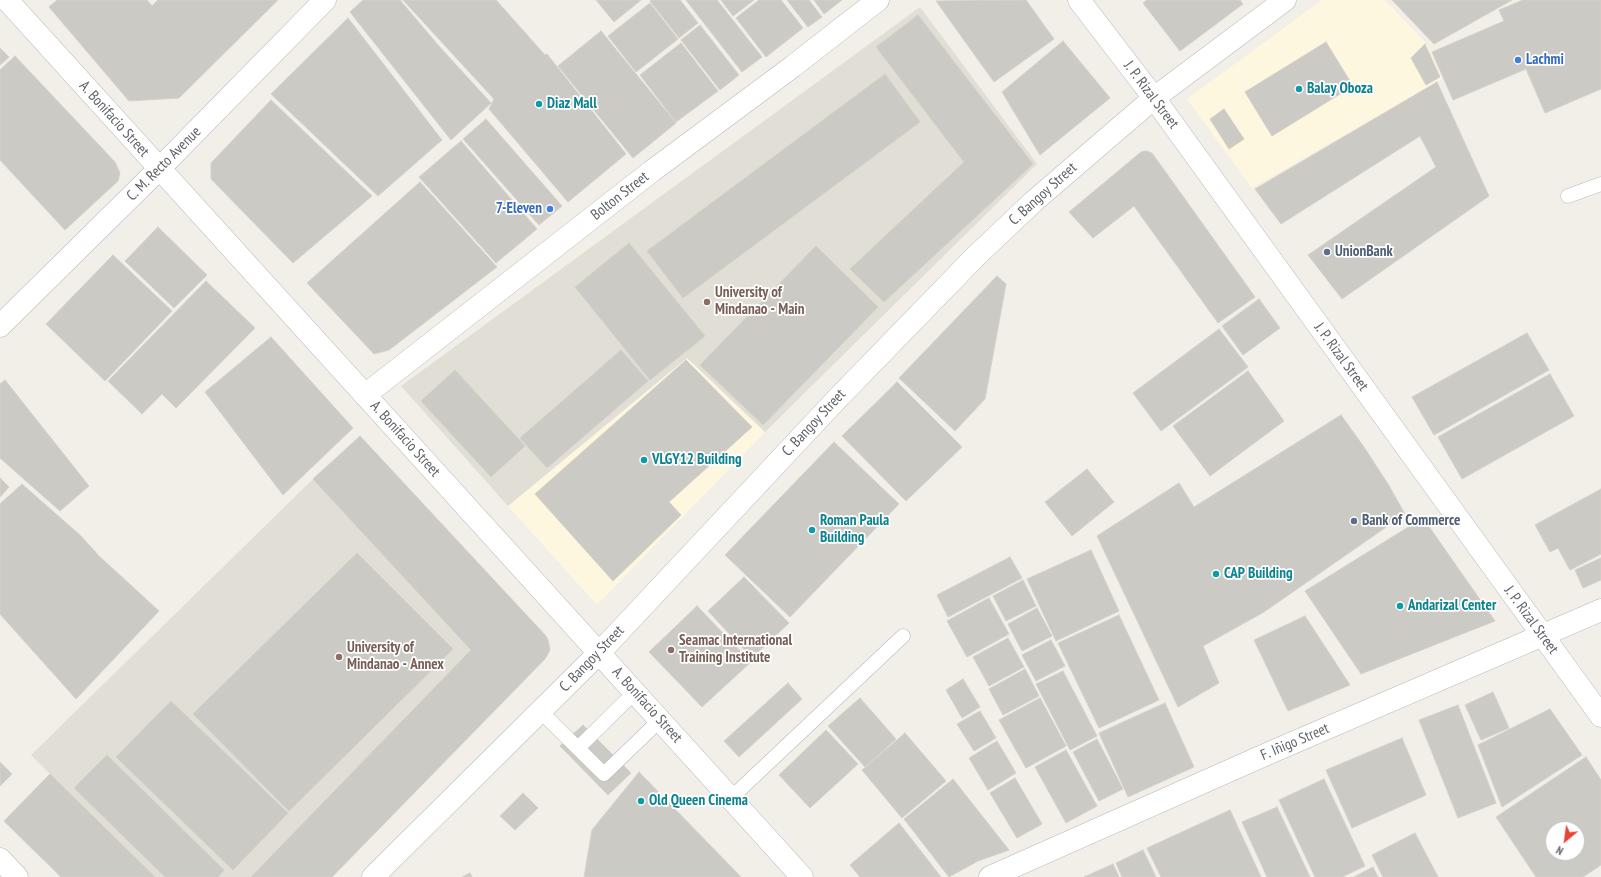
<!DOCTYPE html>
<meta charset="utf-8">
<style>
body{margin:0}
#map{position:relative;width:1601px;height:877px;overflow:hidden;background:#f1efe8;font-family:"PT Sans Narrow",sans-serif}
canvas{display:block}
.north{position:absolute;left:1545px;top:821px;width:40px;height:40px;box-sizing:border-box;background:#fff;border:1px solid #bfc1c3;border-radius:50%;rotate:209deg;font-size:11px;font-weight:700;line-height:16px;text-align:center;color:#5f6368}
.north::after{content:'';display:block;margin:auto;width:14px;height:18px;background:#ea4335;clip-path:polygon(50% 0,100% 100%,50% 72%,0 100%)}
</style>
<div id="map">
<canvas width="1601" height="877"></canvas>
<div class="north">N</div>
</div>
<script>
const ctx = document.querySelector('canvas').getContext('2d');
ctx.lineJoin = 'round';
function paint(path, color) { ctx.fillStyle = color; ctx.fill(path, 'evenodd'); }
const poly = rows => new Path2D(rows.map(r => 'M' + r).join(''));
function stroke(path, color, width, dash) { ctx.strokeStyle = color; ctx.lineWidth = width; ctx.lineCap = dash ? 'butt' : 'round'; ctx.setLineDash(dash || []); ctx.stroke(path); }
function label(font, color, halo, rows, align = 'center') {
  ctx.font = font + ' "PT Sans Narrow",sans-serif'; ctx.lineWidth = 3.5; ctx.setLineDash([]); ctx.textBaseline = 'middle'; ctx.strokeStyle = halo; ctx.fillStyle = color; for (const [text, x, y, turn = 0] of rows) {
    ctx.save(); ctx.translate(x, y); ctx.rotate((+turn || 0) * Math.PI / 180); ctx.textAlign = isNaN(turn) ? turn : align; if (halo) ctx.strokeText(text, 0, 0); ctx.fillText(text, 0, 0); ctx.restore();
  }
}
paint(poly([
 [1322,0,1385,0,1426,43,1442,79,1252,188,1187,99],
 [687,358,765,432,597,605,508,506]
]), '#fef7e0');
paint(poly([
 [920,7,1037,164,765,432,687,358,508,506,401,386],
 [360,436,546,636,550,646,548,655,332,877,61,877,4,821,50,774,31,755,313,479]
]), '#e1ded6');
const building = poly([
 [57,0,147,0,152,6,158,0,278,0,179,98,129,101,49,7,57,0],
 [363,0,400,0,438,45,491,103,451,140,350,12,363,0],
 [403,0,496,0,545,55,547,54,626,154,568,202,489,109,494,99,403,0],
 [596,0,641,0,614,22,596,0],
 [651,0,680,0,698,23,679,38,650,1,651,0],
 [686,0,717,0,762,57,742,72,686,0],
 [721,0,754,0,733,16,721,0],
 [759,0,781,0,803,28,766,57,736,18,759,0],
 [787,0,809,0,822,17,808,27,787,0],
 [814,0,842,0,824,14,814,0],
 [1026,0,1054,39,994,82,936,1,1026,0],
 [1147,0,1240,0,1243,4,1180,51,1143,3,1147,0],
 [1392,0,1512,0,1434,44,1392,0],
 [1523,0,1601,0,1601,89,1545,113,1526,69,1453,100,1432,52,1504,21,1499,10,1523,0],
 [650,3,678,39,636,72,608,36,650,3],
 [918,15,1033,164,884,302,850,269,964,162,876,47,918,15],
 [348,18,442,140,378,196,271,94,348,18],
 [700,25,739,75,720,90,681,40,700,25],
 [601,31,676,123,633,158,558,66,601,31],
 [1063,41,1110,98,1040,155,1002,92,1063,41],
 [1326,42,1353,86,1272,136,1245,92,1326,42],
 [681,43,718,91,676,122,640,75,681,43],
 [1425,44,1440,77,1426,85,1411,58,1425,44],
 [0,48,9,57,0,65,0,48],
 [15,56,115,162,120,173,118,181,65,230,0,160,0,70,15,56],
 [885,74,920,122,683,298,647,251,885,74],
 [1437,82,1489,196,1342,299,1308,255,1436,167,1420,136,1281,224,1255,189,1437,82],
 [271,100,372,196,293,263,211,179,211,163,271,100],
 [1224,109,1244,139,1229,149,1210,119,1224,109],
 [486,119,562,206,539,225,463,139,486,119],
 [461,141,537,229,496,263,419,177,461,141],
 [1146,151,1152,153,1255,297,1218,323,1134,206,1093,238,1069,212,1141,152,1146,151],
 [420,182,497,267,389,350,374,354,307,283,420,182],
 [158,227,207,275,174,308,125,261,158,227],
 [629,243,705,336,650,380,575,287,629,243],
 [816,246,878,307,763,425,700,365,816,246],
 [113,255,172,311,105,381,46,324,113,255],
 [997,276,1006,284,985,399,955,431,899,378,997,276],
 [206,281,255,328,176,408,162,394,142,414,108,381,206,281],
 [1259,299,1280,328,1243,355,1222,326,1259,299],
 [1219,329,1248,367,1161,431,1133,393,1219,329],
 [1527,333,1549,370,1434,435,1412,397,1527,333],
 [271,337,353,428,283,495,205,392,271,337],
 [621,350,648,381,547,468,520,438,621,350],
 [686,360,752,427,669,502,681,515,613,581,535,494,686,360],
 [455,370,525,446,491,477,421,401,455,370],
 [1248,371,1284,421,1210,476,1173,426,1248,371],
 [1550,374,1574,416,1462,479,1438,437,1550,374],
 [5,380,89,486,60,511,0,458,0,384,5,380],
 [897,382,962,447,906,501,842,436,897,382],
 [1341,415,1364,447,1388,484,1405,514,1264,612,1203,646,1219,683,1178,707,1097,536,1179,483,1194,507,1341,415],
 [360,436,546,636,548,640,550,650,545,659,332,877,251,877,471,650,313,479,360,436],
 [834,442,899,504,790,617,725,555,834,442],
 [1087,469,1114,502,1072,536,1045,502,1087,469],
 [0,478,9,487,0,497,0,478],
 [22,484,81,536,99,556,159,611,76,699,0,614,0,504,22,484],
 [1601,489,1601,554,1570,570,1558,548,1550,552,1535,525,1601,489],
 [1423,518,1495,621,1361,674,1305,591,1423,518],
 [1091,550,1119,611,1056,641,1027,579,1091,550],
 [357,553,453,649,289,811,193,714,357,553],
 [1010,557,1022,578,948,617,937,595,1010,557],
 [1601,558,1601,580,1583,588,1575,570,1601,558],
 [744,577,789,623,752,658,708,611,744,577],
 [1023,580,1036,606,1006,621,993,596,1023,580],
 [989,598,1009,634,967,657,947,621,989,598],
 [697,606,751,662,702,707,649,652,697,606],
 [1037,608,1052,636,1022,651,1008,624,1037,608],
 [1119,615,1159,700,1099,728,1058,643,1119,615],
 [1305,616,1350,685,1288,711,1254,640,1305,616],
 [1008,638,1024,667,989,686,973,657,1008,638],
 [1051,640,1065,666,1036,681,1022,655,1051,640],
 [1025,669,1039,696,1003,715,989,689,1025,669],
 [1063,671,1097,736,1070,750,1036,684,1063,671],
 [963,679,980,707,962,718,946,690,963,679],
 [788,683,802,699,739,757,724,741,788,683],
 [1493,692,1509,728,1481,740,1465,705,1493,692],
 [860,698,896,739,865,767,828,726,860,698],
 [1040,698,1066,746,1026,768,999,720,1040,698],
 [171,701,288,813,233,870,116,757,171,701],
 [1165,703,1194,767,1128,797,1099,733,1165,703],
 [1458,705,1496,803,1458,818,1419,720,1458,705],
 [1550,709,1582,755,1502,807,1478,745,1550,709],
 [980,711,996,738,974,751,957,724,980,711],
 [583,725,631,773,608,795,560,746,583,725],
 [826,730,858,764,810,808,779,775,826,730],
 [905,733,946,781,902,818,862,770,905,733],
 [1402,738,1426,795,1352,828,1326,770,1402,738],
 [1097,739,1123,789,1099,801,1073,752,1097,739],
 [997,741,1016,773,988,790,969,758,997,741],
 [1066,750,1097,806,1066,823,1035,767,1066,750],
 [107,755,224,870,218,877,165,877,74,788,107,755],
 [1586,757,1601,780,1601,865,1583,877,1536,877,1496,817,1586,757],
 [1553,829,1577,829,1577,853,1553,853,1553,829],
 [0,762,12,774,0,786,0,762],
 [639,772,741,877,584,877,592,830,639,772],
 [50,774,155,877,61,877,4,821,50,774],
 [1015,778,1042,824,1017,838,990,793,1015,778],
 [953,779,1009,850,978,861,949,877,904,819,953,779],
 [1324,779,1365,866,1342,877,1315,877,1279,800,1324,779],
 [523,793,538,808,515,830,500,816,523,793],
 [1277,807,1310,877,1267,877,1242,822,1277,807],
 [1230,810,1261,877,1161,877,1147,848,1230,810],
 [899,823,941,877,860,877,850,865,899,823],
 [1415,833,1438,877,1383,877,1372,855,1415,833],
 [1143,850,1156,877,1122,877,1116,863,1143,850],
 [1113,864,1119,877,1084,877,1113,864],
 [1373,867,1378,877,1354,877,1373,867],
 [470,873,472,877,462,877,470,873]
]);
paint(building, '#cccac5');
stroke(building, '#d6d1c6', 1);
const service = poly([
 [1568,196,1601,184],
 [540,711,604,774,660,720],
 [578,748,635,692],
 [731,798,903,636]
]);
const minor = poly([
 [365,395,652,171,792,67,878,0],
 [0,859,17,877],
 [990,877,1267,754,1601,610]
]);
const tertiary = poly([
 [7,0,802,877],
 [1079,0,1154,98,1601,716]
]);
const secondary = poly([
 [0,326,159,169,325,0],
 [373,877,599,653,837,399,976,256,1033,202,1154,98,1285,0]
]);
stroke(service, '#b5b8bc', 15);
stroke(minor, '#b5b8bc', 23);
stroke(tertiary, '#b5b8bc', 23);
stroke(secondary, '#b6babf', 23);
stroke(service, '#fff', 14);
stroke(minor, '#fff', 22);
stroke(tertiary, '#fff', 22);
stroke(secondary, '#fff', 22);
for (const [x, y, r, color] of [
 [1518,60,4,"#3f7fe0"],
 [1299,89,4,"#0f9aa8"],
 [539,104,4,"#0f9aa8"],
 [550,209,4,"#3f7fe0"],
 [1327,252,4,"#5c6f8a"],
 [707,302,4,"#8d6e63"],
 [644,460,4,"#0f9aa8"],
 [1354,521,4,"#5c6f8a"],
 [812,530,4,"#0f9aa8"],
 [1216,574,4,"#0f9aa8"],
 [1400,606,4,"#0f9aa8"],
 [671,650,4,"#8d6e63"],
 [339,657,4,"#8d6e63"],
 [641,801,4,"#0f9aa8"]
]) { const dot = new Path2D(); dot.arc(x, y, r, 0, 2 * Math.PI); ctx.fillStyle = color; ctx.fill(dot); stroke(dot, '#fff', 1.5); }
label('bold 15px', '#366cbe', '#fff', [
 ["Lachmi",1526,60],
 ["7-Eleven",542,209,"right"]
], 'left');
label('bold 15px', '#0d838f', '#fff', [
 ["Balay Oboza",1307,89],
 ["Diaz Mall",547,104],
 ["VLGY12 Building",652,460],
 ["Roman Paula",820,521],
 ["Building",820,538],
 ["CAP Building",1224,574],
 ["Andarizal Center",1408,606],
 ["Old Queen Cinema",649,801]
], 'left');
label('15px', '#5f6368', '#fff', [
 ["J. P. Rizal Street",1151,95,53],
 ["A. Bonifacio Street",114,119,48],
 ["C. M. Recto Avenue",164,164,-45],
 ["C. Bangoy Street",1043,194,-42],
 ["Bolton Street",620,196,-38],
 ["J. P. Rizal Street",1341,357,54],
 ["C. Bangoy Street",814,423,-47],
 ["A. Bonifacio Street",405,439,48],
 ["J. P. Rizal Street",1531,620,54],
 ["C. Bangoy Street",592,659,-46],
 ["A. Bonifacio Street",647,705,48],
 ["F. Iñigo Street",1295,742,-23]
]);
label('bold 15px', '#4e5e75', '#fff', [
 ["UnionBank",1335,252],
 ["Bank of Commerce",1362,521]
], 'left');
label('bold 15px', '#785e54', '#fff', [
 ["University of",715,293],
 ["Mindanao - Main",715,310],
 ["Seamac International",679,641],
 ["Training Institute",679,658],
 ["University of",347,648],
 ["Mindanao - Annex",347,665]
], 'left');
</script>
